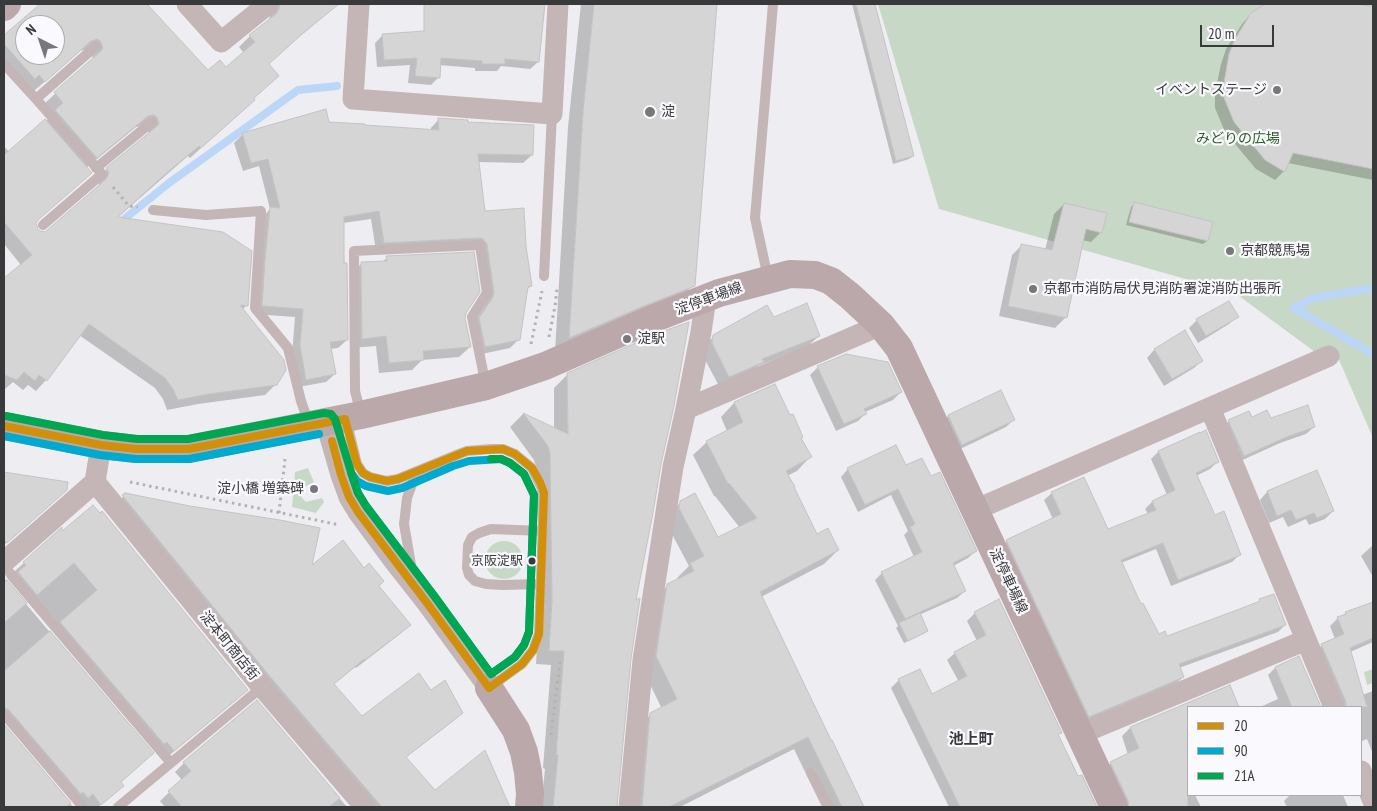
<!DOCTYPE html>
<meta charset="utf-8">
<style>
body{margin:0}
#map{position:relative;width:1377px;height:811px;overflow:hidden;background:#eeeef2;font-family:"PT Sans Narrow",sans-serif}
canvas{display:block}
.frame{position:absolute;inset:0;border:5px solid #38393b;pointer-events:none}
.legend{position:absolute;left:1187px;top:706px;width:175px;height:90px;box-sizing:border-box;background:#fafafe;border:1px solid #acadb0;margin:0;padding:6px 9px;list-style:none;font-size:15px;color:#38393b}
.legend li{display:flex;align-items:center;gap:10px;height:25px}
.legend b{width:25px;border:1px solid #acadb0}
.north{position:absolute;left:15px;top:15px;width:50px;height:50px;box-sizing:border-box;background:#fafafe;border:1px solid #acadb0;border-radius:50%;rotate:319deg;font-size:14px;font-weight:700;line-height:20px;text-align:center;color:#38393b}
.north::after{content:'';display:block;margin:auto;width:18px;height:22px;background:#78787b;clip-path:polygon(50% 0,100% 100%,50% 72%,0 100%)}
.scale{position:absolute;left:1200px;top:25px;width:74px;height:22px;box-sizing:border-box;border:2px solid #38393b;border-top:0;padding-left:6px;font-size:15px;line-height:18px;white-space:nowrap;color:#38393b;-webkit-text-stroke:4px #fafafe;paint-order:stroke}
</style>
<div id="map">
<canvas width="1377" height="811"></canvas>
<div class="frame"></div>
<ul class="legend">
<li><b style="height:6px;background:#d1900c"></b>20</li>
<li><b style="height:6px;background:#00a9ce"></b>90</li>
<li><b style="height:6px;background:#00a651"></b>21A</li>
</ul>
<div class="north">N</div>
<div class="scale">20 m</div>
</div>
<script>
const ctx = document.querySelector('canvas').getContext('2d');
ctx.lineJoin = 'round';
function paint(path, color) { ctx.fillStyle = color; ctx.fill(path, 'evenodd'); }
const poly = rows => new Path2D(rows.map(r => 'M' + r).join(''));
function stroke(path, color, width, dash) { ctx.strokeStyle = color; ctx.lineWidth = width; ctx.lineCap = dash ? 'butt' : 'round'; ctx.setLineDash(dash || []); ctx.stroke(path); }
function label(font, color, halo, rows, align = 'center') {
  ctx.font = font + ' "PT Sans Narrow","Noto Sans JP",sans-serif'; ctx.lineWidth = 4.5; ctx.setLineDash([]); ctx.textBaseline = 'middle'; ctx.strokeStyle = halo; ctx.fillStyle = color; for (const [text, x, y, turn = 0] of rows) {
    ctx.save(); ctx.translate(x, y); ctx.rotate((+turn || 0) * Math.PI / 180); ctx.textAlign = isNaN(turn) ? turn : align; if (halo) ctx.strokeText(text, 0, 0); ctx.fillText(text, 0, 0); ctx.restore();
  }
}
paint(poly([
 [878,4,1373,4,1373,438,1333,346,1315,352,1235,293,939,209],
 [308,468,314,482,304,487,300,493,302,498,306,502,322,498,324,502,316,513,292,507,295,472],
 '485 560a19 19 0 1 1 38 0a19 19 0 1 1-38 0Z',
 [1373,669,1373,683,1367,685,1364,672]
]), '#c8d8c6');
paint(poly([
 [41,4,145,4,208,72,226,68,244,53,239,47,250,36,269,21,270,14,275,4,338,4,267,64,277,76,253,99,243,110,190,158,188,156,117,218,247,305,242,310,276,384,265,395,198,404,167,410,163,399,155,388,79,335,46,380,36,391,28,385,23,390,13,382,5,389,4,389,4,280,21,265,4,244,4,146,9,152,45,122,53,114,44,104,93,59,91,52,87,49,80,51,34,91,4,66,4,36],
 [25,25,55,25,55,55,25,55],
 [144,126,149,133,147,136,107,169,96,180,99,184,97,189,44,233,36,230,35,222,90,173,86,168,136,127],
 [365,4,410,4,365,5],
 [497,4,543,4,538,62,530,69,501,66,497,71,475,71,475,68,439,65,439,77,431,85,408,83,410,65,377,67,375,43,383,35,498,29],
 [581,4,716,4,693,285,678,300,555,352,568,127],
 [852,4,873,4,913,156,909,159,893,164],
 [1269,4,1353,4,1373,8,1373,180,1288,163,1284,171,1275,180,1256,169,1225,132,1215,108,1215,93,1221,64,1226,49,1242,24,1251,14],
 [439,119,532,155,523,163,478,162,484,212,525,246,531,286,526,290,519,339,510,348,477,355,471,328,485,306,486,301,477,249,376,251,371,219,343,223,347,340,338,348,330,349,335,374,326,382,298,387,292,355,295,317,254,314,263,217,270,209,259,166,243,171,234,143,243,134,328,123,431,131,431,128],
 [1064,204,1101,232,1091,242,1082,240,1065,318,1055,328,999,316,1012,255,1022,245,1045,250,1054,214],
 [1134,204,1207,241,1203,244,1126,225,1131,207],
 [387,258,465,313,464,318,470,347,459,357,422,360,412,370,379,373,376,346,351,348,351,274,362,263,382,262],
 [1237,317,1229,324,1198,343,1189,328,1197,320],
 [773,318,819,336,808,346,758,366,752,372,719,386,702,354,703,347,714,336],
 [1184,332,1201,361,1194,368,1164,386,1147,358,1154,350],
 [818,367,901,392,893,400,865,412,865,414,858,421,836,431,810,375],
 [568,374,660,464,634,602,616,807,541,807,545,769,543,768,551,665,536,664,539,616,537,469,534,460,510,427,523,414,554,429,554,388],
 [774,386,810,457,797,471,787,476,817,535,838,550,824,564,761,597,863,807,822,807,794,749,680,807,630,807,637,728,651,714,662,709,643,670,654,599,668,585,678,580,677,578,689,566,666,523,667,516,681,502,718,539,740,528,715,496,714,496,693,455,707,442,727,431,721,417,734,403],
 [1000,392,1013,420,1006,427,954,452,941,424,948,416],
 [1251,418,1270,419,1314,427,1306,434,1280,443,1236,463,1222,429,1229,421],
 [1199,433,1217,462,1210,469,1196,476,1214,517,1239,555,1232,562,1171,586,1156,549,1121,563,1140,605,1158,635,1166,638,1257,603,1260,600,1285,625,1278,632,1179,668,1183,677,1176,684,1082,723,1000,548,1007,541,1053,519,1044,500,1052,493,1107,531,1148,514,1145,509,1152,502,1167,495,1151,459,1158,452],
 [905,467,930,478,976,551,968,558,953,566,965,591,957,598,919,615,927,631,923,634,904,643,896,628,898,626,875,580,882,573,914,557,904,535,908,531,891,495,858,512,841,477,848,469],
 [1316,472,1333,511,1325,519,1309,525,1306,519,1288,527,1283,517,1269,523,1260,500,1267,492],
 [4,473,67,483,58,497,4,545],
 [126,494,310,568,378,586,409,625,400,634,356,668,355,667,333,685,362,718,431,692,461,713,452,722,405,758,434,792,485,752,509,807,365,807,114,505],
 [61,530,238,698,165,759,157,750,155,752,7,578],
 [1373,545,1373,577,1361,556],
 [4,578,152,753,120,783,115,793,98,807,90,807,89,806,87,807,4,719],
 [999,601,1060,732,1057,736,1078,778,1081,776,1095,807,949,807,891,688,899,680,931,696,959,682,947,660,955,653,977,641,967,621,975,613],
 [1373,603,1373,642,1350,652,1362,695,1373,691,1373,754,1367,739,1362,741,1361,739,1361,707,1337,707,1314,653,1322,645,1335,639,1330,626,1338,618,1343,616,1346,613],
 [1299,658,1319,707,1260,707,1278,699,1268,675,1275,668],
 [1229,687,1238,707,1188,707,1188,795,1195,795,1201,807,1120,807,1103,770,1111,763,1128,755,1122,736,1130,728],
 [257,702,347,807,165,807,160,801,182,780,175,772,184,763],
 [4,726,73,807,4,807],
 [1290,795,1343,795,1348,807,1287,807,1284,801]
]), '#0003');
stroke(poly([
 [118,224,169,183,298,90,337,86],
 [1373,288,1313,298,1294,308,1373,354]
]), '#bcd6f7', 8);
const building = poly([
 [40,4,147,4,208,70,220,60,226,67,255,42,249,35,276,14,279,9,280,4,339,4,302,34,269,64,279,76,254,98,255,100,201,148,199,146,162,177,118,217,223,232,252,251,248,306,240,305,284,360,286,370,277,385,209,394,178,400,173,389,165,378,89,324,47,381,39,375,35,381,24,372,17,380,4,375,4,278,32,255,4,222,4,155,45,119,92,173,38,220,36,223,38,229,40,231,45,232,106,179,109,173,106,168,156,127,159,124,157,117,154,115,148,116,97,158,55,110,63,103,54,92,101,51,103,48,101,42,98,39,91,41,45,82,39,75,35,79,4,44,4,35,40,4],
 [25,25,55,25,55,55,25,55,25,25],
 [424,4,545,4,539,62,505,59,505,64,482,64,482,61,441,58,440,78,415,76,417,58,384,60,382,34,424,31,424,4],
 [594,4,717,4,695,286,644,306,569,338,583,112,594,4],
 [856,4,875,4,914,156,896,161,856,4],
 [1265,4,1359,4,1373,7,1373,169,1293,153,1285,172,1265,160,1234,122,1224,98,1224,83,1229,54,1235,39,1251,13,1265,4],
 [326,109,329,122,365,124,365,125,439,130,438,118,468,120,468,122,534,125,533,155,478,154,485,211,524,208,526,246,532,286,528,287,520,340,485,347,479,318,493,297,494,292,487,244,483,239,480,238,384,243,379,211,344,217,344,263,347,263,348,340,330,342,336,374,306,380,300,346,303,309,262,306,265,260,270,207,280,208,268,159,251,163,242,133,326,109],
 [1134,202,1213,222,1208,241,1129,222,1134,202],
 [1064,203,1107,213,1102,233,1086,229,1067,318,1008,306,1021,244,1052,250,1064,203],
 [474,252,480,292,466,313,465,318,471,347,423,351,424,360,389,363,386,336,362,339,361,262,387,261,386,256,474,252],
 [1229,301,1239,317,1206,336,1196,319,1229,301],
 [807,303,820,336,762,359,764,362,729,377,712,343,713,335,767,305,774,317,807,303],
 [689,322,674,406,661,464,653,513,636,600,640,598,631,659,617,807,553,807,558,755,556,755,564,651,549,651,552,601,550,454,548,446,523,413,568,434,567,373,656,334,689,322],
 [1185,330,1203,361,1172,379,1154,349,1185,330],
 [846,354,888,362,902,392,864,409,867,414,844,424,817,366,846,354],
 [775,384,790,415,793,414,803,437,801,438,812,457,786,471,795,487,794,487,817,534,828,528,839,550,760,592,831,740,832,740,864,807,842,807,808,737,669,807,642,807,650,713,677,699,656,656,667,584,694,571,690,563,704,556,679,508,680,501,695,493,718,537,757,518,729,483,728,484,706,441,743,422,734,402,775,384],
 [1001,390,1015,420,962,445,948,415,1001,390],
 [1308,405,1315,427,1289,436,1244,456,1228,420,1249,411,1252,417,1267,410,1271,418,1308,405],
 [1206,430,1219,462,1196,473,1215,515,1224,511,1241,555,1178,580,1163,543,1121,560,1141,604,1143,603,1159,634,1165,631,1167,636,1237,610,1260,601,1259,599,1274,594,1286,625,1179,664,1184,677,1089,717,1006,540,1061,514,1051,492,1084,477,1108,529,1156,510,1152,501,1175,490,1158,451,1200,432,1200,433,1206,430],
 [896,445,906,465,922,458,931,476,940,472,977,551,953,563,966,591,905,619,881,572,922,552,910,527,915,524,898,489,865,505,847,468,896,445],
 [1317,470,1334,511,1317,518,1314,513,1296,520,1291,510,1277,516,1267,491,1317,470],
 [4,472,68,482,67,490,7,543,4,540,4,472],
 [125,493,190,506,280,520,320,528,312,565,343,540,364,568,369,563,384,581,379,586,411,625,365,660,364,659,334,684,362,716,419,673,431,690,445,680,463,713,406,757,435,790,485,750,510,807,382,807,272,679,122,495,125,493],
 [93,505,100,513,102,511,248,690,174,751,167,742,164,744,60,622,97,590,74,563,37,595,18,572,26,565,23,562,62,527,62,531,93,505],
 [7,580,27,603,4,623,4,583,7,580],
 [999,599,1062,733,1058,734,1078,776,1082,775,1097,807,960,807,898,679,920,669,932,694,967,676,954,652,986,635,974,612,999,599],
 [1373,602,1373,638,1350,648,1367,707,1346,707,1346,702,1321,644,1344,634,1337,617,1346,614,1345,612,1373,602],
 [920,613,928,631,908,641,899,623,920,613],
 [50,631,154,753,121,782,124,786,101,805,93,794,88,798,83,792,81,794,9,710,4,707,4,671,50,631],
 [1299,656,1321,707,1292,707,1275,667,1299,656],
 [1230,685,1239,707,1188,707,1188,807,1129,807,1128,800,1110,762,1139,748,1130,727,1230,685],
 [257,700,340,798,329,807,182,807,168,791,191,771,183,762,257,700],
 [4,724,71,803,66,807,4,807,4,724]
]);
paint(building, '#d5d5d6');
stroke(building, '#c4c3c4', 1);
stroke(poly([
 [113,187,129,206,138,207],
 [549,337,555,306,557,289],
 [531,344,542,291],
 [130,482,340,525],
 [279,513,285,459],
 [551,735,560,662]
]), '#b8afb1', 3, [2.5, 4]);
stroke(poly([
 [4,64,36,99,102,174,43,225],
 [36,99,96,46],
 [96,168,152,122],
 [153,210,206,215,261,211,255,308,288,348,301,401,309,424],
 [544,276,552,114],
 [768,278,755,218,773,4],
 [361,414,355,391,354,251,480,245,487,293,472,317,486,386],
 [346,419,357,464,363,473,370,477,387,481,398,479,459,454,467,451,491,449,503,449,515,454,532,468,544,493,539,634,533,650,522,664,490,687],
 [4,566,171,763],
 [413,576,404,524,407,498,417,471],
 [541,584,502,585,486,584,475,581,469,575,467,568,468,545,472,537,479,533,491,529,543,531],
 [4,714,83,807],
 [811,773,829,807],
 [118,807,262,687]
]), '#c4b5b6', 10);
stroke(poly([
 [187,4,221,42,268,4],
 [359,4,353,99,552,114,558,4],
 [1210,408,1334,707],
 [686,409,701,332,706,298],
 [326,423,341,475,349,497,358,512,394,561,427,603,489,688],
 [95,482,262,687,365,807],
 [975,510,1329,356],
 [4,562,95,482,101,445],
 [1080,734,1306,640],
 [1361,771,1373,801],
 [629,807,643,660,673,467,686,409,881,325]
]), '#c4b5b6', 21);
stroke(poly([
 [4,7,7,4],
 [4,426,101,445,136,449,189,449,361,415,486,386,545,366,650,320,719,293,790,274,815,275,831,281,850,296,881,325,899,348,1114,807],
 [489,688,516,730,524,752,528,772,530,794,529,807]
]), '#bba8ab', 28);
stroke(poly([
 [345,419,357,464,363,473,370,477,387,481,398,479,467,451,503,449,515,454,532,468,540,482,544,493,539,634,533,650,522,664,489,688],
 [4,426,101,445,136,449,189,449,345,419],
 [332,441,341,475,349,497,358,512,427,603,489,688]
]), '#d1900c', 8);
stroke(poly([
 [4,436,100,455,136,459,189,459,319,434],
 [501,459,510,463,524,474,534,495,529,632,524,645,515,657,491,674,435,597,366,506,358,493,351,473,357,481,366,486,388,491,402,488,453,466,469,461,501,459]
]), '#00a9ce', 8);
stroke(poly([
 [6,416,103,435,137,439,188,439,324,413,331,414,335,419,351,472,358,493,366,506,435,597,491,674,515,657,524,645,529,632,534,495,524,474,510,463,501,459,491,459]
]), '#00a651', 8);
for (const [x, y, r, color] of [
 [1277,90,5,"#78787b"],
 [650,112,6,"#78787b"],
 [1230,251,5,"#78787b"],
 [1033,289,5,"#78787b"],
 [627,339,5,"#78787b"],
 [314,489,5,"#78787b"],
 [532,561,4.5,"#38393b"]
]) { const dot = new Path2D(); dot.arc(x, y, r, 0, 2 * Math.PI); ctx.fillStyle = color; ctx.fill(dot); stroke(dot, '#fafafe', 2); }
label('13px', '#38393b', '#fafafe', [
 ["京阪淀駅",523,561]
], 'right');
label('14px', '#38393b', '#fafafe', [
 ["イベントステージ",1267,90,"right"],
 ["淀",661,112],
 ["京都競馬場",1240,251],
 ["京都市消防局伏見消防署淀消防出張所",1043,289],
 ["淀駅",637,339],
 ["淀小橋 増築碑",304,489,"right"]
], 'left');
label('14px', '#2a5d22', '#fafafe', [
 ["みどりの広場",1238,139]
]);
label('14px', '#38393b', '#fafafe', [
 ["淀停車場線",709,299,-20],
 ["淀停車場線",1008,581,65],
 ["淀本町商店街",229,646,51]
]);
label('bold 15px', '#38393b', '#fafafe', [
 ["池上町",971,740]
]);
</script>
